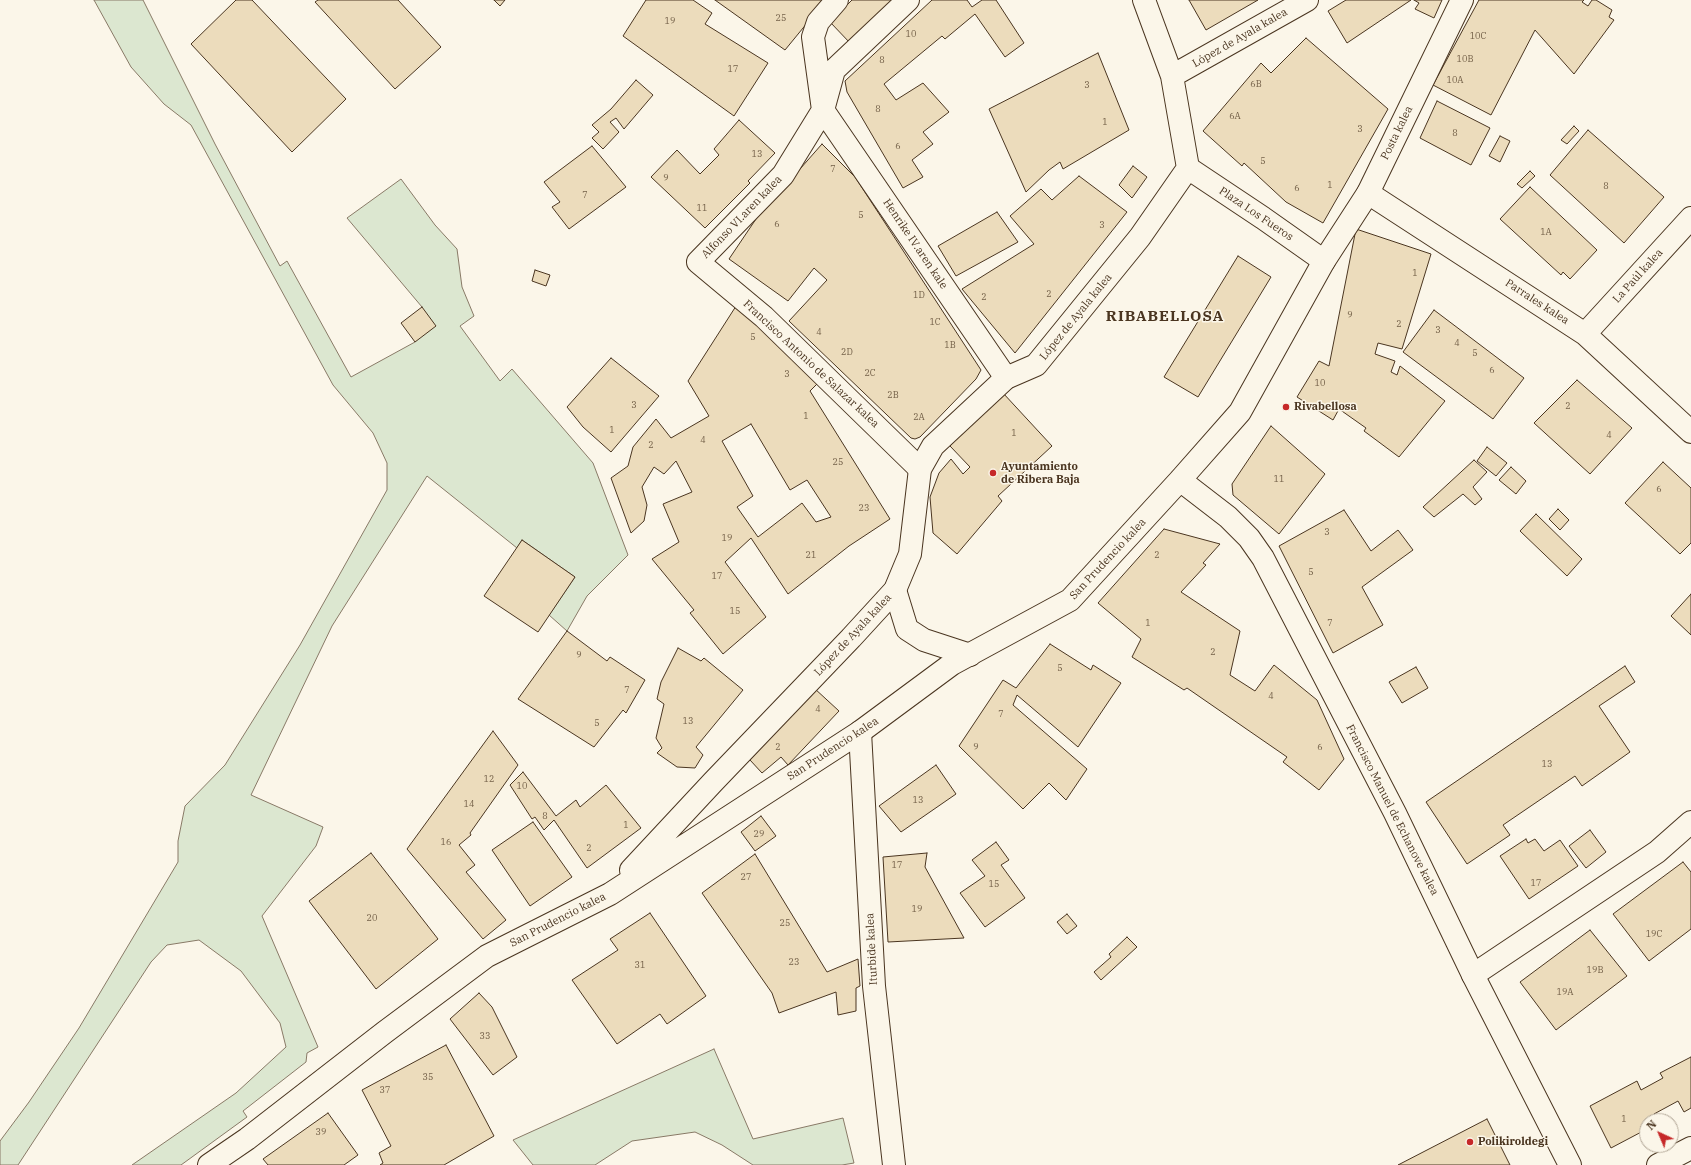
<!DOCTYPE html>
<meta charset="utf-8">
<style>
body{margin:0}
#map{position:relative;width:1691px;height:1165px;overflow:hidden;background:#fbf6e9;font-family:"IBM Plex Serif",serif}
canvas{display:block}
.north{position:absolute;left:1639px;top:1113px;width:40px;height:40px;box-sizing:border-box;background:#fbf6e9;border:1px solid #b4a999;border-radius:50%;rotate:316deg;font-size:11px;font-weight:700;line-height:16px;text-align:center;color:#4a3520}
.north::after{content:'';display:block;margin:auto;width:14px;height:18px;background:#c62828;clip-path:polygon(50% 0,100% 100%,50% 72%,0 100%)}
</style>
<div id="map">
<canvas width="1691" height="1165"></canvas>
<div class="north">N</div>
</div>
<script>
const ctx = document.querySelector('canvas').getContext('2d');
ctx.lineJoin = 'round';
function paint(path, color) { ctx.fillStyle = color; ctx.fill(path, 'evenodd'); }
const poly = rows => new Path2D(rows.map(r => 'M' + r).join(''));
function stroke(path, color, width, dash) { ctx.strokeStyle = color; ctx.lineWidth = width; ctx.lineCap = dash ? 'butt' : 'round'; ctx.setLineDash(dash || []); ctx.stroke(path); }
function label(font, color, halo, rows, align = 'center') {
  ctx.font = font + ' "IBM Plex Serif",serif'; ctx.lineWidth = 3; ctx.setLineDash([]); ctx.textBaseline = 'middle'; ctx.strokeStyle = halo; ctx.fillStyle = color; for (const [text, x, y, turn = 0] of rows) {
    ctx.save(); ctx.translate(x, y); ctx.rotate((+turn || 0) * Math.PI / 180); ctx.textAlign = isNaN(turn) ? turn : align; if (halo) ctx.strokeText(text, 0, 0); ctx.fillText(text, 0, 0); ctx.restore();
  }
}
const green = poly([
 [94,0,143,0,215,144,280,266,287,261,351,377,415,342,422,307,347,218,401,179,435,225,457,249,462,287,474,316,460,326,500,381,512,369,593,463,628,555,587,596,567,631,549,615,575,577,522,540,517,548,427,476,332,626,251,795,323,827,316,846,262,916,318,1047,307,1053,306,1062,243,1111,247,1117,181,1165,132,1165,236,1093,286,1047,280,1023,241,971,199,940,167,945,151,962,18,1165,0,1165,0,1141,29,1102,79,1028,178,862,178,841,185,806,225,765,300,645,387,490,387,463,373,433,333,385,191,125,164,104,131,67,94,0],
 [714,1049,753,1139,843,1118,854,1163,842,1165,753,1165,722,1145,695,1132,632,1141,595,1165,533,1165,513,1140,714,1049]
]);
paint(green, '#dce7d0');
stroke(green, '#887966', 1);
const building = poly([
 [236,0,252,0,346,99,292,152,191,44,236,0],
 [318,0,398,0,441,47,395,89,315,2,318,0],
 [494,0,505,0,500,6,494,0],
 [646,0,693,0,712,13,705,24,768,63,734,116,623,36,646,0],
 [715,0,826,0,785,50,715,0],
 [852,0,892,0,851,44,830,22,852,0],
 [932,0,967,0,972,7,982,0,996,0,1024,43,1005,57,975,14,945,39,942,36,884,84,896,100,923,83,949,112,923,132,933,144,912,160,923,177,903,188,847,92,845,81,932,0],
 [1189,0,1258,0,1206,30,1189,0],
 [1346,0,1411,0,1347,43,1328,11,1346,0],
 [1414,0,1442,0,1434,18,1415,9,1419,3,1414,0],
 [1479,0,1584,0,1582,2,1588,6,1592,0,1596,0,1612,10,1609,17,1614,20,1574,74,1535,30,1491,115,1433,85,1479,0],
 [1306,38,1388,109,1323,223,1286,202,1244,163,1242,166,1203,131,1261,63,1271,73,1306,38],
 [1098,53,1129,130,1063,169,1060,162,1049,170,1026,192,989,109,1098,53],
 [636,80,653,95,624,129,616,118,610,122,619,132,603,149,592,138,599,132,592,125,611,109,636,80],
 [1437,101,1490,128,1471,165,1420,138,1437,101],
 [739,120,775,153,748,181,750,183,705,228,651,177,677,150,700,174,719,155,714,149,739,120],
 [1574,126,1579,131,1567,144,1561,140,1574,126],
 [1588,130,1664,197,1624,243,1550,175,1588,130],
 [1500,136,1510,141,1500,162,1489,156,1500,136],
 [822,144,855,177,981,370,976,379,920,437,915,439,911,438,789,321,827,280,814,268,788,301,729,259,756,219,822,144],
 [592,146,626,187,569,229,552,207,560,202,544,182,592,146],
 [1133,166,1147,177,1132,198,1119,185,1133,166],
 [1530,171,1535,176,1522,188,1517,184,1530,171],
 [1079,176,1127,212,1015,353,962,289,1034,244,1010,216,1041,189,1052,200,1079,176],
 [1530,187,1597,250,1570,279,1563,272,1561,275,1500,219,1530,187],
 [997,212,1018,242,956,276,938,246,997,212],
 [1356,229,1431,254,1402,349,1378,343,1375,354,1395,361,1391,372,1397,375,1400,366,1445,401,1399,457,1364,431,1366,428,1339,409,1333,420,1297,397,1319,361,1329,366,1356,229],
 [1238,256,1271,277,1198,397,1164,377,1238,256],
 [535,270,550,275,546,286,532,281,535,270],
 [738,303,820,381,810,391,890,519,849,546,788,594,751,538,725,562,766,617,723,654,690,613,694,610,652,559,679,542,663,504,692,492,676,461,664,474,654,467,642,487,647,505,644,521,631,533,611,478,628,466,633,447,656,419,671,438,709,416,688,381,738,303],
 [751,424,790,490,807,480,831,517,816,522,802,503,758,537,737,507,753,496,722,441,751,424],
 [422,307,436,326,415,342,401,323,422,307],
 [1434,310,1524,378,1493,419,1403,352,1434,310],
 [611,358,659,396,611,452,583,427,567,407,611,358],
 [1577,380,1632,428,1590,474,1534,423,1577,380],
 [1003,393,1052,446,998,496,1002,501,957,554,933,533,930,497,939,473,951,459,963,474,970,467,950,446,1003,393],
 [1271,426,1325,474,1279,534,1233,495,1232,484,1271,426],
 [1487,447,1507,463,1496,476,1477,461,1487,447],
 [1474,460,1487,472,1473,487,1482,499,1475,505,1463,494,1434,517,1423,507,1474,460],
 [1663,462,1691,488,1691,543,1680,554,1625,503,1663,462],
 [1511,467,1526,481,1516,494,1499,480,1511,467],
 [1558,509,1569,520,1560,530,1549,519,1558,509],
 [1344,510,1371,551,1398,530,1413,550,1362,587,1383,625,1333,653,1279,546,1344,510],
 [1536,514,1582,559,1567,576,1520,531,1536,514],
 [1164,529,1220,544,1203,563,1206,565,1181,592,1240,631,1230,675,1255,691,1274,665,1317,700,1344,759,1319,790,1283,762,1287,757,1187,688,1184,690,1132,657,1141,639,1098,603,1164,529],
 [522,540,575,577,538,632,484,596,522,540],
 [1691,594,1691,635,1671,616,1691,594],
 [567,631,607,661,610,657,645,680,626,713,623,710,594,747,518,699,567,631],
 [1050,644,1091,670,1093,665,1121,683,1078,747,1017,695,1013,705,1087,769,1066,800,1049,783,1023,809,959,746,1003,680,1016,688,1050,644],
 [678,648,701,661,704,658,743,690,696,747,703,755,695,768,677,767,657,753,662,748,656,738,664,704,657,699,661,682,678,648],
 [1625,666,1635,682,1599,706,1630,752,1582,786,1575,776,1503,825,1510,835,1467,864,1426,802,1625,666],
 [1416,667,1428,688,1402,703,1389,682,1416,667],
 [814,688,839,711,788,765,781,757,762,773,750,760,814,688],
 [493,731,518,765,470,833,471,835,459,845,475,865,466,872,506,920,483,939,407,849,493,731],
 [936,765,956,794,901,832,879,806,936,765],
 [523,772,556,816,576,800,580,807,606,785,641,828,587,868,554,820,544,830,535,817,532,819,510,785,523,772],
 [761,816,776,836,755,851,741,832,761,816],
 [533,822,572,877,530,906,492,850,533,822],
 [1590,830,1606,852,1586,868,1569,846,1590,830],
 [1526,839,1528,843,1535,839,1544,851,1560,840,1578,866,1529,899,1500,856,1526,839],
 [996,842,1009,860,1001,865,1025,898,985,927,960,893,985,876,972,860,996,842],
 [371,853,438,939,376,989,309,901,371,853],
 [927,853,925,867,964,938,888,942,883,857,927,853],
 [755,854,827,972,858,959,860,986,856,988,856,1011,838,1015,836,992,779,1013,772,993,702,893,755,854],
 [1683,862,1691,872,1691,929,1649,961,1613,914,1683,862],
 [650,913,706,996,667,1024,660,1014,617,1044,572,980,618,950,610,939,650,913],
 [1067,914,1077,926,1067,934,1057,922,1067,914],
 [1590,930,1627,976,1556,1030,1520,982,1590,930],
 [1127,937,1137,947,1101,980,1094,972,1111,957,1109,954,1127,937],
 [479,993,492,1007,517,1057,493,1075,450,1019,479,993],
 [446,1045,494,1136,444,1165,380,1165,383,1163,379,1153,391,1146,362,1090,446,1045],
 [1691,1057,1691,1108,1684,1112,1678,1101,1654,1114,1658,1121,1647,1121,1647,1129,1611,1148,1590,1106,1637,1081,1641,1090,1663,1078,1660,1073,1691,1057],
 [328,1113,358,1155,344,1165,268,1165,263,1159,328,1113],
 [1487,1119,1510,1165,1398,1165,1487,1119]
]);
paint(building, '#ecdcbc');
stroke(building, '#4a3520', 1);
const street = poly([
 [837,0,818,22,813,37,823,110,1006,378],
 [908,0,834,70,823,110,783,175,698,262,764,317,920,469],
 [1188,168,1263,218,1324,261],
 [1368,193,1585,334,1691,432],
 [1585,334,1691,218],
 [895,590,907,629,924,640,970,655],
 [860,732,874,986,894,1165],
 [1473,975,1657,852,1691,822],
 [1658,1165,1691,1148]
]);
const secondary = poly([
 [1172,76,1307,0],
 [1180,480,1228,517,1249,538,1263,558,1395,813,1473,975,1570,1165],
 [631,870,713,782,851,638,895,590,910,554,920,469,933,446,1006,378,1036,365,1140,237,1188,168,1172,76,1144,0],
 [209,1165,247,1139,385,1032,487,956,610,894,860,732,952,664,1070,600,1180,480,1240,412,1324,261,1368,193,1462,0]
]);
stroke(street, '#4a3520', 24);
stroke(secondary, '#4a3520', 24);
stroke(street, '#fbf6e9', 22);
stroke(secondary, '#fbf6e9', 22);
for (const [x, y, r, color] of [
 [1286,407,4,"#c62828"],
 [993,473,4,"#c62828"],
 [1470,1142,4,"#c62828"]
]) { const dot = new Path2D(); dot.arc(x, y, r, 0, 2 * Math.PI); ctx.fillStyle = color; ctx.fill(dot); stroke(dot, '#fbf6e9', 1.5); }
label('9px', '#725f47', null, [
 ["25",781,18],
 ["19",670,21],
 ["10",911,34],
 ["10C",1478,36],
 ["10B",1465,59],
 ["8",882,60],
 ["17",733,69],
 ["10A",1455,80],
 ["6B",1256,84],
 ["3",1087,85],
 ["8",878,109],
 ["6A",1235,116],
 ["1",1105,122],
 ["3",1360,129],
 ["8",1455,133],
 ["6",898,146],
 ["13",757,154],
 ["5",1263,161],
 ["7",833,169],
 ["9",666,178],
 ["1",1330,185],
 ["8",1606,186],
 ["6",1297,188],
 ["7",585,195],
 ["11",702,208],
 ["5",861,215],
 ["6",777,224],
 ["3",1102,225],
 ["1A",1546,232],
 ["1",1415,273],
 ["2",1049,294],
 ["1D",919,295],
 ["2",984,297],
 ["9",1350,315],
 ["1C",935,322],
 ["2",1399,324],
 ["3",1438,330],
 ["4",819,332],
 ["5",753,337],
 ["4",1457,343],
 ["1B",950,345],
 ["2D",847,352],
 ["5",1475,353],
 ["6",1492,370],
 ["2C",870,373],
 ["3",787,374],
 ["10",1320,383],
 ["2B",893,395],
 ["3",634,405],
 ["2",1568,406],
 ["1",806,416],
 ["2A",919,417],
 ["1",612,430],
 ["1",1014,433],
 ["4",1609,435],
 ["4",703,440],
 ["2",651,445],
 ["25",838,462],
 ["11",1279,479],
 ["6",1659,489],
 ["23",864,508],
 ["3",1327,532],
 ["19",727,538],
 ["21",811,555],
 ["2",1157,555],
 ["5",1311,572],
 ["17",717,576],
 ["15",735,611],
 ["1",1148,623],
 ["7",1330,623],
 ["2",1213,652],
 ["9",579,655],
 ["5",1060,668],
 ["7",627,690],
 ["4",1271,696],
 ["4",818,709],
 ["7",1001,714],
 ["13",688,721],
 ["5",597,723],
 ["2",778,747],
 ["9",976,747],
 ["6",1320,747],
 ["13",1547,764],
 ["12",489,779],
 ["10",522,786],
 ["13",918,800],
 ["14",469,804],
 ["8",545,816],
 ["1",626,825],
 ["29",759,834],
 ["16",446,842],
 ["2",589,848],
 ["17",897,865],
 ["27",746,877],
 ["17",1536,883],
 ["15",994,884],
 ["19",917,909],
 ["20",372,918],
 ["25",785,923],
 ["19C",1654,934],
 ["23",794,962],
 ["31",640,965],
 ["19B",1595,970],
 ["19A",1565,992],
 ["33",485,1036],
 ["35",428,1077],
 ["37",385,1090],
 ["1",1624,1119],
 ["39",321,1132]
]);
label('11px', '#4a3520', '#fbf6e9', [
 ["López de Ayala kalea",1240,38,-30],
 ["Posta kalea",1397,133,-64],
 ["Plaza Los Fueros",1256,214,34],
 ["Alfonso VI.aren kalea",742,217,-46],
 ["Henrike IV.aren kale",915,244,56],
 ["La Paúl kalea",1638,276,-48],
 ["Parrales kalea",1537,302,33],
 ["López de Ayala kalea",1076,317,-51],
 ["Francisco Antonio de Salazar kalea",811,364,43],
 ["San Prudencio kalea",1108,559,-47],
 ["López de Ayala kalea",853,635,-47],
 ["San Prudencio kalea",833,749,-33],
 ["Francisco Manuel de Echanove kalea",1392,810,63],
 ["San Prudencio kalea",558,920,-27],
 ["Iturbide kalea",872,949,-93]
]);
label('bold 11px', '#4a3520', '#fbf6e9', [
 ["Rivabellosa",1294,407],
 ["Ayuntamiento",1001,467],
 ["de Ribera Baja",1001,480],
 ["Polikiroldegi",1478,1142]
], 'left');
ctx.letterSpacing = '1px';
label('bold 15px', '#4a3520', '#fbf6e9', [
 ["RIBABELLOSA",1165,317]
]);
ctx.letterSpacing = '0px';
</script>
